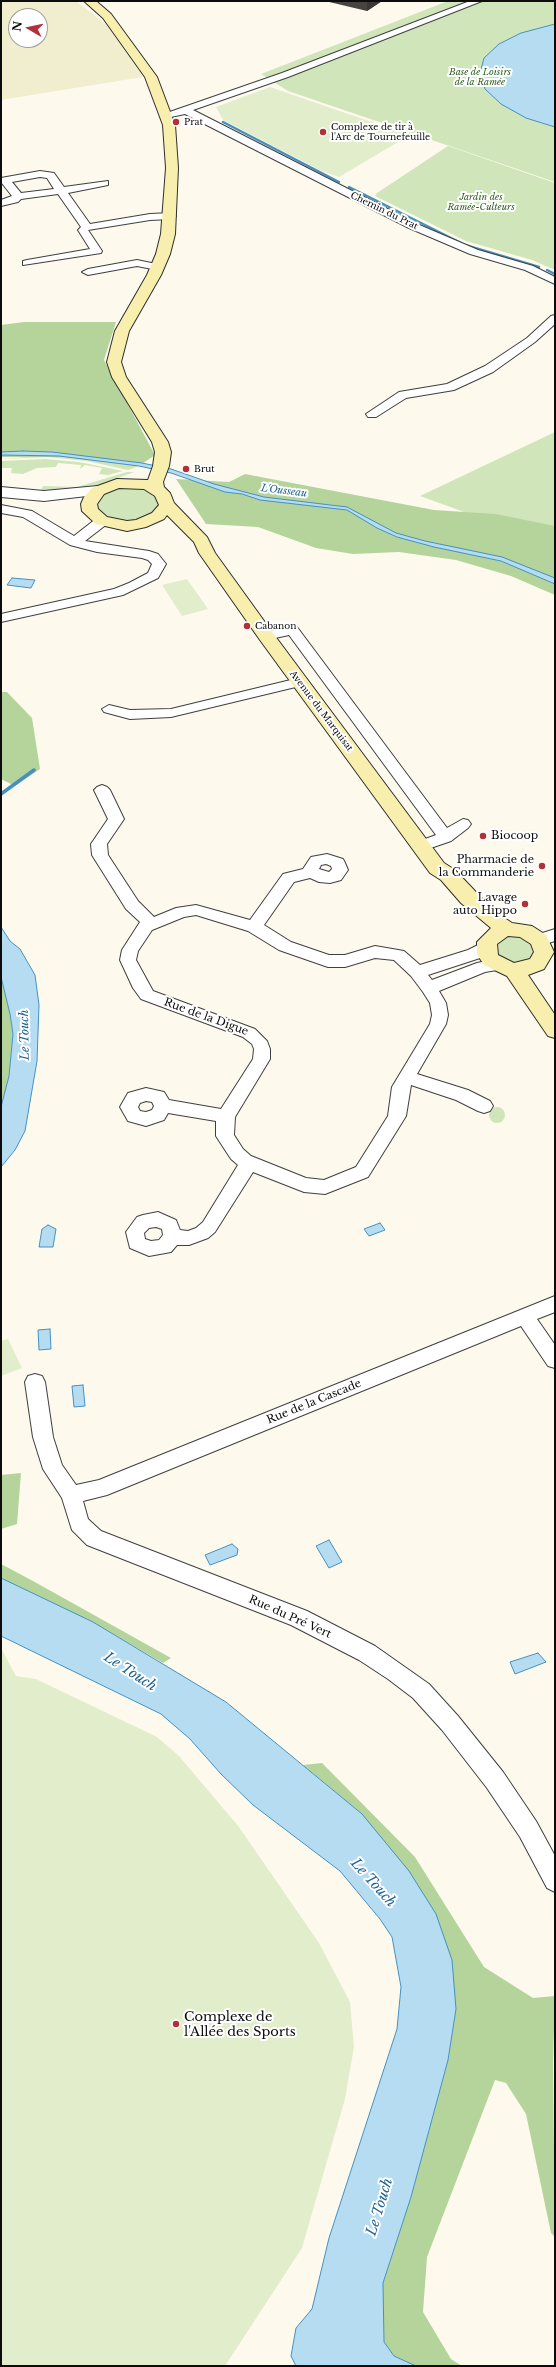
<!DOCTYPE html>
<meta charset="utf-8">
<style>
body{margin:0}
#map{position:relative;width:556px;height:2367px;overflow:hidden;background:#fdfaed;font-family:"Libre Baskerville",serif}
canvas{display:block}
.frame{position:absolute;inset:0;border:2px solid #0c0c0c;pointer-events:none}
.north{position:absolute;left:8px;top:8px;width:40px;height:40px;box-sizing:border-box;background:#fff;border:1px solid #9e9e9e;border-radius:50%;rotate:279deg;font-size:11px;font-weight:700;line-height:16px;text-align:center;color:#0c0c0c}
.north::after{content:'';display:block;margin:auto;width:14px;height:18px;background:#b03139;clip-path:polygon(50% 0,100% 100%,50% 72%,0 100%)}
</style>
<div id="map">
<canvas width="556" height="2367"></canvas>
<div class="frame"></div>
<div class="north">N</div>
</div>
<script>
const ctx = document.querySelector('canvas').getContext('2d');
ctx.lineJoin = 'round';
function paint(path, color) { ctx.fillStyle = color; ctx.fill(path, 'evenodd'); }
const poly = rows => new Path2D(rows.map(r => 'M' + r).join(''));
function stroke(path, color, width, dash) { ctx.strokeStyle = color; ctx.lineWidth = width; ctx.lineCap = dash ? 'butt' : 'round'; ctx.setLineDash(dash || []); ctx.stroke(path); }
function label(font, color, halo, rows, align = 'center') {
  ctx.font = font + ' "Libre Baskerville",serif'; ctx.lineWidth = 4; ctx.setLineDash([]); ctx.textBaseline = 'middle'; ctx.strokeStyle = halo; ctx.fillStyle = color; for (const [text, x, y, turn = 0] of rows) {
    ctx.save(); ctx.translate(x, y); ctx.rotate((+turn || 0) * Math.PI / 180); ctx.textAlign = isNaN(turn) ? turn : align; if (halo) ctx.strokeText(text, 0, 0); ctx.fillText(text, 0, 0); ctx.restore();
  }
}
paint(poly([
 [1,1,76,1,106,24,143,77,1,100],
 [16,16,40,16,40,40,16,40]
]), '#f1eed0');
paint(poly([
 [448,1,555,1,555,182,288,91,261,74],
 [448,146,555,183,555,270,532,260,466,241,375,196,377,193],
 [555,432,555,545,420,496],
 [41,456,63,457,139,466,128,470,87,461,47,457,1,459],
 [45,459,79,462,123,471,108,475,99,474,102,468,85,465,80,469,81,465,58,463,56,467,37,468,23,474,11,473,12,468,1,468,1,461],
 [127,472,134,472,91,488,73,491,41,490,43,486,77,487],
 [120,487,141,487,157,495,160,506,149,517,129,522,109,519,97,509,97,501,103,494],
 [512,934,530,940,535,953,530,959,522,963,512,963,496,955,496,941,503,936],
 '489 1115a8 8 0 1 1 16 0a8 8 0 1 1-16 0Z'
]), '#d1e5ba');
paint(poly([
 [24,322,116,322,104,360,155,455,139,466,63,457,1,457,1,325],
 [245,474,434,510,496,514,555,526,555,595,511,576,456,560,399,552,353,554,316,548,258,527,206,524,176,479,229,482],
 [1,692,7,692,32,718,40,769,15,786,1,779],
 [1,977,10,1014,13,1034,9,1076,1,1107],
 [21,1473,17,1524,1,1529,1,1475],
 [1,1564,33,1581,171,1658,163,1663,93,1622,1,1578],
 [322,1763,415,1857,484,1967,533,1998,555,1996,553,2063,555,2237,551,2233,526,2114,506,2083,495,2080,427,2257,423,2312,451,2359,462,2366,416,2366,394,2356,384,2342,383,2325,383,2283,411,2197,448,2060,456,2009,362,1814,303,1765]
]), '#b5d49b');
paint(poly([
 [270,87,392,129,410,135,339,177,322,171,223,120,216,107],
 [187,579,208,609,182,616,162,585],
 [8,1339,22,1368,1,1376,1,1341],
 [1,1648,16,1676,36,1679,157,1737,179,1756,239,1827,319,1943,350,2002,354,2047,345,2099,302,2248,225,2366,1,2366]
]), '#e2edcb');
const water = poly([
 [555,24,555,127,526,118,501,104,485,89,480,73,484,58,499,44,521,33,555,24],
 [23,451,52,452,142,463,171,469,214,484,264,497,347,507,396,533,425,541,502,557,555,578,555,584,501,561,434,547,397,537,377,528,347,510,260,500,242,494,225,492,171,473,139,466,59,456,1,455,1,452,23,451],
 [12,578,35,580,31,588,7,585,12,578],
 [1,927,10,941,20,949,35,975,39,1005,37,1061,25,1131,15,1150,1,1167,1,1107,9,1076,13,1034,10,1014,1,977,1,927],
 [380,1223,385,1230,369,1236,364,1229,380,1223],
 [48,1225,56,1229,53,1247,39,1247,42,1229,48,1225],
 [50,1329,51,1349,39,1350,38,1330,50,1329],
 [83,1385,85,1406,74,1407,72,1386,83,1385],
 [329,1540,342,1562,329,1568,316,1546,329,1540],
 [232,1544,238,1549,237,1555,210,1565,205,1555,232,1544],
 [1,1578,93,1622,226,1702,362,1814,409,1871,436,1914,452,1960,456,2009,448,2060,411,2197,383,2283,384,2342,394,2356,416,2366,296,2366,291,2356,296,2328,312,2309,329,2238,397,2029,401,1987,392,1937,380,1919,340,1871,253,1805,221,1774,190,1739,161,1714,1,1636,1,1578],
 [538,1653,546,1662,515,1674,510,1662,538,1653]
]);
paint(water, '#b6dcf1');
stroke(water, '#4491c1', 1);
stroke(poly([
 [223,122,339,182],
 [349,187,465,245,539,267],
 [547,270,555,274]
]), '#4491c1', 2.5);
stroke(poly([
 [1,794,34,770]
]), '#4491c1', 3.5);
const minor = poly([
 [470,1,482,1,288,77,193,110,417,224,478,250,533,266,555,277,555,284,525,270,470,254,409,228,185,114,166,118,161,115,282,73,470,1],
 [40,171,54,173,64,187,108,181,108,185,68,193,90,224,150,214,171,213,176,216,171,219,150,220,88,230,102,251,101,253,23,265,23,261,27,260,90,249,78,230,81,227,58,194,21,199,18,202,1,206,1,200,12,196,1,182,1,178,40,171],
 [40,177,47,178,54,189,21,193,12,182,40,177],
 [137,260,161,265,163,267,157,270,137,266,88,275,82,272,88,269,137,260],
 [555,315,555,324,535,342,493,372,454,390,406,398,376,417,368,417,366,414,399,392,447,384,485,366,527,338,551,316,555,315],
 [1,505,32,511,74,536,97,518,107,518,108,521,107,524,85,541,149,551,158,554,166,564,158,578,123,595,1,622,1,614,114,589,129,583,148,573,152,564,148,560,142,558,97,552,70,545,23,517,1,513,1,505],
 [292,626,297,627,447,828,463,819,468,820,471,824,468,828,451,841,422,851,417,850,414,846,417,842,436,835,289,635,266,640,259,636,261,633,292,626],
 [299,678,304,679,306,682,304,685,171,717,130,719,104,712,102,709,109,705,130,710,171,709,299,678],
 [102,785,107,787,110,790,124,819,107,844,108,855,138,901,154,917,176,908,196,905,250,920,283,874,303,869,311,857,327,854,343,859,345,863,348,870,341,880,330,883,319,882,310,878,294,882,264,925,291,942,329,955,345,955,375,946,404,951,420,965,468,950,480,944,486,942,492,944,494,948,492,952,480,958,428,975,432,980,477,963,497,959,503,961,505,965,503,969,485,972,439,991,446,1003,448,1015,446,1024,417,1074,468,1090,490,1101,493,1106,490,1111,484,1113,478,1111,456,1100,411,1085,406,1116,368,1177,325,1194,304,1192,253,1172,215,1232,208,1238,189,1245,177,1245,171,1252,149,1256,130,1248,126,1232,137,1217,143,1215,158,1212,176,1220,180,1230,188,1231,196,1228,203,1222,238,1165,231,1159,216,1136,216,1121,168,1113,164,1120,146,1126,128,1121,120,1107,128,1093,146,1088,164,1092,169,1100,221,1109,253,1059,254,1049,252,1044,243,1037,141,999,133,988,120,960,122,950,140,922,126,909,92,855,91,844,108,819,94,790,97,787,102,785],
 [326,864,331,866,332,869,329,872,319,869,321,865,326,864],
 [196,915,248,931,279,950,328,967,345,967,375,958,394,960,411,976,423,992,430,1003,432,1015,430,1024,392,1087,388,1116,356,1167,324,1180,306,1178,251,1156,243,1149,234,1135,235,1117,270,1059,270,1049,267,1041,255,1029,153,991,136,960,138,951,152,930,184,917,196,915],
 [146,1101,152,1102,154,1106,152,1110,146,1112,140,1111,138,1107,140,1103,146,1101],
 [156,1227,162,1229,163,1235,159,1240,151,1241,145,1239,144,1233,149,1228,156,1227],
 [555,929,555,941,539,946,533,944,531,940,533,936,555,929],
 [555,1296,555,1312,537,1319,555,1345,555,1368,548,1366,521,1326,107,1495,83,1501,88,1519,101,1531,307,1611,375,1646,429,1684,458,1716,503,1772,536,1821,555,1856,555,1892,547,1888,520,1837,487,1788,442,1730,413,1698,388,1679,359,1660,291,1625,87,1545,72,1530,62,1498,43,1469,33,1437,25,1382,28,1376,35,1374,42,1376,45,1382,53,1437,62,1465,76,1485,99,1480,555,1296]
]);
const tertiary = poly([
 [98,486,104,488,106,491,104,494,44,501,1,497,1,487,44,491,98,486]
]);
const secondary = poly([
 [84,1,96,1,111,14,157,77,175,125,178,168,175,234,170,254,161,275,129,331,121,362,126,377,168,442,171,452,169,466,163,482,164,487,170,493,174,503,207,537,215,553,272,632,444,863,455,870,494,911,512,923,532,926,546,935,554,952,544,969,528,975,555,1015,555,1038,548,1036,507,976,484,965,477,954,477,942,491,928,461,903,441,880,430,873,260,640,199,553,194,542,167,515,164,519,146,527,127,531,96,524,82,511,81,504,84,497,92,488,117,479,148,480,153,466,155,452,152,442,112,377,107,362,115,331,147,275,156,254,161,234,166,168,163,125,145,77,103,18,84,1],
 [119,488,144,489,155,496,159,505,152,513,136,520,127,521,107,517,98,509,97,504,104,494,119,488],
 [508,936,520,937,531,944,534,952,530,959,514,963,498,955,497,944,508,936]
]);
stroke(minor, '#3f3f3f', 2);
stroke(tertiary, '#3f3f3f', 2);
stroke(secondary, '#2e2e2e', 2);
paint(minor, '#fff');
paint(tertiary, '#fff');
paint(secondary, '#f8efae');
paint(poly([
 [325,1,382,1,367,11]
]), '#484340');
paint(poly([
 [367,1,382,1,367,11]
]), '#3b3734');
for (const [x, y, r, color] of [
 [176,122,4,"#b03139"],
 [323,132,4,"#b03139"],
 [186,469,4,"#b03139"],
 [247,626,4,"#b03139"],
 [483,836,4,"#b03139"],
 [542,866,4,"#b03139"],
 [525,904,4,"#b03139"],
 [176,2024,4,"#b03139"]
]) { const dot = new Path2D(); dot.arc(x, y, r, 0, 2 * Math.PI); ctx.fillStyle = color; ctx.fill(dot); stroke(dot, '#fff', 1.5); }
label('italic 9px', '#305e23', '#fff', [
 ["Base de Loisirs",480,72],
 ["de la Ramée",480,82],
 ["Jardin des",481,197],
 ["Ramée-Culteurs",481,207]
]);
label('9px', '#0c0c0c', '#fff', [
 ["Prat",184,122],
 ["Complexe de tir à",331,127],
 ["l'Arc de Tournefeuille",331,137],
 ["Brut",194,469],
 ["Cabanon",255,626]
], 'left');
label('9px', '#0c0c0c', '#fff', [
 ["Chemin du Prat",384,211,26],
 ["Avenue du Marquisat",321,711,53]
]);
label('italic 10px', '#216393', '#fff', [
 ["L'Ousseau",284,491,7]
]);
label('11px', '#0c0c0c', '#fff', [
 ["Biocoop",491,836,"left"],
 ["Pharmacie de",534,860],
 ["la Commanderie",534,873],
 ["Lavage",517,898],
 ["auto Hippo",517,911]
], 'right');
label('11px', '#0c0c0c', '#fff', [
 ["Rue de la Digue",206,1017,20],
 ["Rue de la Cascade",314,1402,-22],
 ["Rue du Pré Vert",290,1617,24]
]);
label('italic 12px', '#216393', '#fff', [
 ["Le Touch",25,1035,-91]
]);
label('13px', '#0c0c0c', '#fff', [
 ["Complexe de",184,2017],
 ["l'Allée des Sports",184,2032]
], 'left');
label('italic 14px', '#216393', '#fff', [
 ["Le Touch",130,1672,33],
 ["Le Touch",373,1883,48],
 ["Le Touch",380,2207,-73]
]);
</script>
